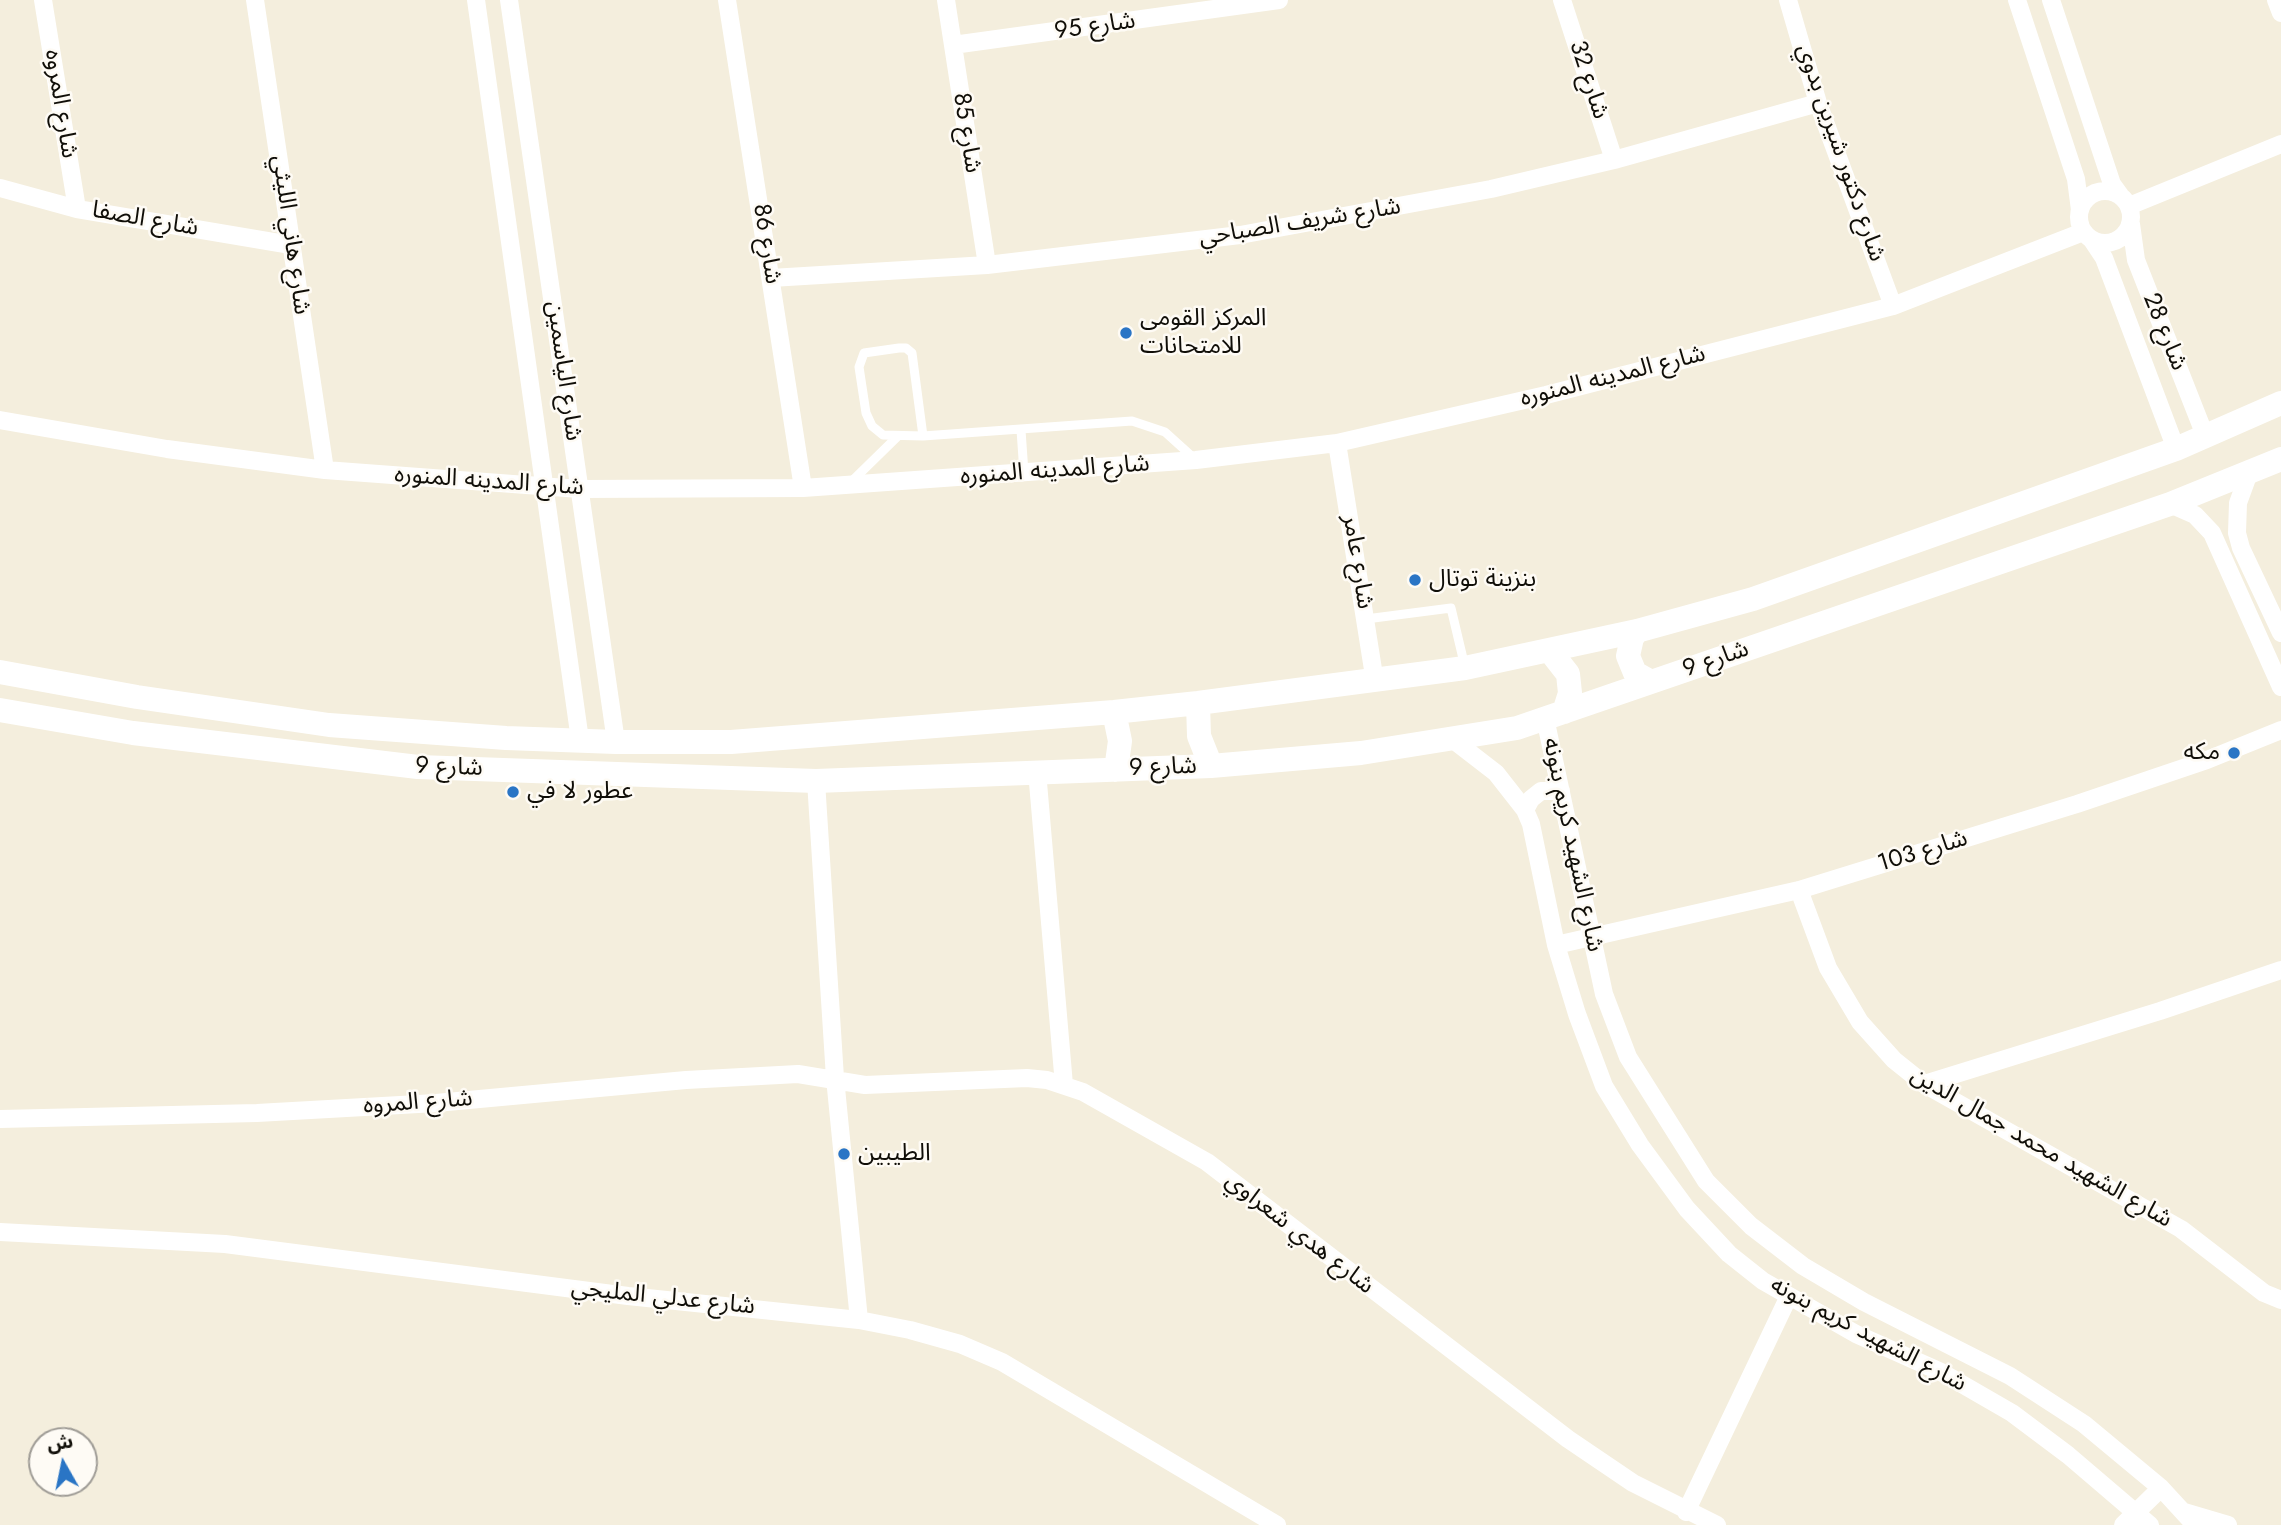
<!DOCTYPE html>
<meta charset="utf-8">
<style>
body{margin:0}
#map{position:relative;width:2281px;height:1525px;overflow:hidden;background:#f4eedd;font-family:Jost,"Noto Sans Arabic",sans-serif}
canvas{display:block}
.north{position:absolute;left:28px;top:1427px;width:70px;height:70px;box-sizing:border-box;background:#fefbf5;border:2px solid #9f9c96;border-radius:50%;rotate:351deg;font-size:19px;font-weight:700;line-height:28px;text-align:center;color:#100e08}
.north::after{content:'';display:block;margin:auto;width:24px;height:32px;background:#2a75c5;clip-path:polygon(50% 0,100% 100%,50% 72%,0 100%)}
</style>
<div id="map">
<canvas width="2281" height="1525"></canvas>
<div class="north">ش</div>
</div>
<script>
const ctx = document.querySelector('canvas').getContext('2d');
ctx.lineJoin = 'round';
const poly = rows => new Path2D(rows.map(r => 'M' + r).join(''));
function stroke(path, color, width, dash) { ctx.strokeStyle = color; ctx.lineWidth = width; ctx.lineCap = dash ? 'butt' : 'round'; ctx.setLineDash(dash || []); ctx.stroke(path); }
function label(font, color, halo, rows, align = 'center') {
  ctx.font = font + ' Jost,"Noto Sans Arabic",sans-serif'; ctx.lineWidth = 5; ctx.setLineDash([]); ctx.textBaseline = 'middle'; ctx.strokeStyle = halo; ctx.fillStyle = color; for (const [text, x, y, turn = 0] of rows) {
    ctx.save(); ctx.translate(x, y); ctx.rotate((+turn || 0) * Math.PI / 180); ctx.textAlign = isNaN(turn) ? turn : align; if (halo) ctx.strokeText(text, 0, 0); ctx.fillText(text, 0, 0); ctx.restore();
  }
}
stroke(poly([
 [1021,430,1024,473],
 [923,436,912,353,906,348,899,348,864,353,859,367,866,413,872,426,883,435,923,436,1132,421,1165,432,1196,460],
 [851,482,897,437],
 [1366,619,1451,608,1465,667]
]), '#fff', 9);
stroke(poly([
 [43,0,77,209],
 [255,0,325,470],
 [476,0,580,740],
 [509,0,616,742],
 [727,0,803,488],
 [946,0,987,265],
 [1562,0,1614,160],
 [1788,0,1818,103,1893,306],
 [2017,0,2076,179,2080,210],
 [2051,0,2112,184,2120,195],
 [2276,0,2281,13],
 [953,45,1279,0],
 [0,188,77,209,291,245],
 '2079 217a26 26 0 1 1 52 0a26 26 0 1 1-52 0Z',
 [2129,206,2281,144],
 [2131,224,2136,260,2206,438],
 [2092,240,2104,258,2176,449],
 [771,278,987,265,1240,235,1491,189,1614,160,1818,103],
 [0,420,167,449,325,470,580,489,803,488,1196,460,1337,443,1546,395,1893,306,2083,232],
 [1337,443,1375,682],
 [2249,473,2238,503,2237,533,2241,548,2281,633],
 [2170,504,2195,515,2212,533,2281,687],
 [1545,718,1604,994,1628,1057,1706,1181,1751,1226,1803,1266,1864,1302,2010,1376,2084,1424,2161,1488,2195,1525],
 [1452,739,1496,773,1525,810,1531,824,1556,945,1577,1014,1604,1086,1640,1145,1687,1209,1729,1254,1763,1281,1856,1334,1941,1372,2012,1413,2068,1455,2150,1525],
 [1037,771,1064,1085],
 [816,781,835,1078,859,1320],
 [1525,810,1531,799,1541,791,1561,791],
 [1799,890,1828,968,1860,1022,1894,1060,1924,1084,2181,1229,2264,1293,2281,1300],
 [1556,945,1799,890,2077,804,2207,760,2281,730],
 [1924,1084,2160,1011,2281,970],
 [0,1119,257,1113,436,1103,686,1080,798,1074,865,1085,1027,1078,1047,1080,1083,1092,1207,1162,1568,1439,1633,1483,1717,1525],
 [0,1232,225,1244,628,1296,859,1320,910,1330,960,1344,1002,1362,1277,1525],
 [1686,1512,1788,1298],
 [2184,1512,2228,1525],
 [2123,1525,2161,1488]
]), '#fff', 18);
stroke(poly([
 [1637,631,1632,638,1628,656,1635,673,1651,682],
 [1550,651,1568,674,1570,693,1564,712],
 [0,672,137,697,329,725,506,738,616,742,731,742,1114,712,1198,703,1465,668,1637,631,1753,599,2176,449,2281,403],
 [1198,703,1199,736,1211,766],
 [0,710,133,733,418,767,816,781,1211,766,1361,753,1517,728,2170,504,2281,459],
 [1114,712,1120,741,1116,770]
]), '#fff', 24);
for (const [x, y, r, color] of [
 [1126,333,7,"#2a75c5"],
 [1415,580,7,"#2a75c5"],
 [2234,753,7,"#2a75c5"],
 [513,792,7,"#2a75c5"],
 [844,1154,7,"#2a75c5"]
]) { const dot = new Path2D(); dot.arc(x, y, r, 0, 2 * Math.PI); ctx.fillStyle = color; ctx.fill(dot); stroke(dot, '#fefbf5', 2.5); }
label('24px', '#100e08', '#fefbf5', [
 ["شارع 95",1095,27,-8],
 ["شارع 32",1588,80,72],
 ["شارع المروه",60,104,81],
 ["شارع 85",966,133,81],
 ["شارع دكتور شيرين بدوي",1840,153,71],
 ["شارع الصفا",145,220,10],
 ["شارع شريف الصباحي",1300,223,-9],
 ["شارع هاني الليثي",290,235,82],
 ["شارع 86",766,244,81],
 ["شارع 28",2164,332,68],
 ["شارع الياسمين",563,371,82],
 ["شارع المدينه المنوره",1613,377,-14],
 ["شارع المدينه المنوره",1055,471,-4],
 ["شارع المدينه المنوره",489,482,4],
 ["شارع عامر",1357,562,81],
 ["شارع 9",1716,660,-19],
 ["شارع 9",449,768,2],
 ["شارع 9",1163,768,-2],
 ["شارع الشهيد كريم بنونه",1572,845,78],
 ["شارع 103",1923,852,-17],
 ["شارع المروه",418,1103,-4],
 ["شارع الشهيد محمد جمال الدين",2041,1148,30],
 ["شارع هدي شعراوي",1299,1234,38],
 ["شارع عدلي المليجي",663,1298,6],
 ["شارع الشهيد كريم بنونه",1868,1335,28]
]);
label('24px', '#100e08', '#fefbf5', [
 ["المركز القومى",1140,319],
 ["للامتحانات",1140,347],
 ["بنزينة توتال",1429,580],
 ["مكه",2220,753,"right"],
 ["عطور لا في",527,792],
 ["الطيبين",858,1154]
], 'left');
</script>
